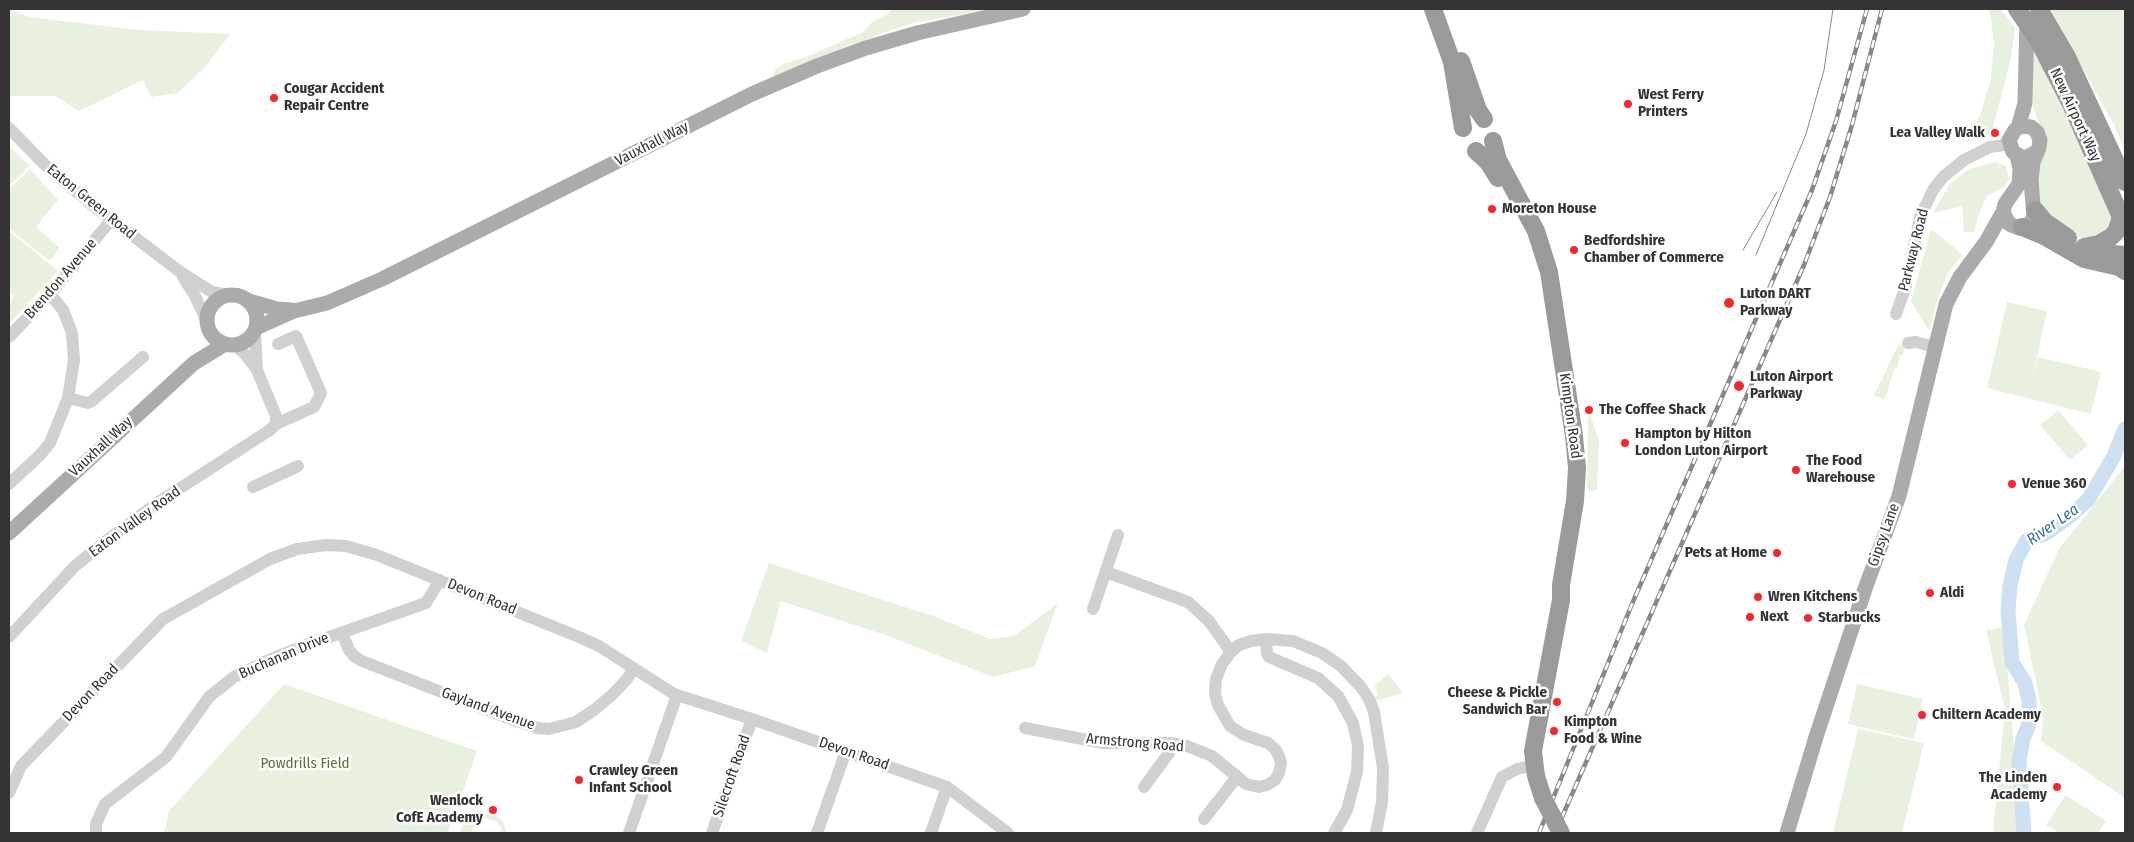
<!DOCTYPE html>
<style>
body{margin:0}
#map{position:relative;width:2134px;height:842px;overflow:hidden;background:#fff;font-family:"Fira Sans Condensed",sans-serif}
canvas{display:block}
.frame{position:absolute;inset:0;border:10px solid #333;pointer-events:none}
</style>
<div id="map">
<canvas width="2134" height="842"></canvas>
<div class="frame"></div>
</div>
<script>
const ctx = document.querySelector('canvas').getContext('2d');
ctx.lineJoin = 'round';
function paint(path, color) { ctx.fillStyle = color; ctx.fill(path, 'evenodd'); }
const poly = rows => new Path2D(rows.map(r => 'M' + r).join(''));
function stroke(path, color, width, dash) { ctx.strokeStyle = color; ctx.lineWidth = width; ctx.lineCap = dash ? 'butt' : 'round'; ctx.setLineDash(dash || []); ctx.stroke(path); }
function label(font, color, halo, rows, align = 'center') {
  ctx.font = font + ' "Fira Sans Condensed",sans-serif'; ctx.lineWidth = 5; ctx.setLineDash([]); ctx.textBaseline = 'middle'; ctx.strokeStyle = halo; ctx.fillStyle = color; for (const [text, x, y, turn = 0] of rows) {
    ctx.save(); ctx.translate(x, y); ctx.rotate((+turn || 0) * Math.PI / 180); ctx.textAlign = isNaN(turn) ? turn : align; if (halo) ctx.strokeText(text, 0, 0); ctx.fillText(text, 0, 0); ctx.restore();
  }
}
paint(poly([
 [9,9,29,17,139,30,230,34,207,65,178,93,151,97,143,80,79,111,55,96,9,96],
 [892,9,992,9,913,23,888,31,772,78,776,69,785,63,806,57,863,32,873,21,888,14],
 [1988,9,2000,9,2015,27,2011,58,1992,131,1988,135,1973,141,1966,142,1980,115,1991,79,1994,44,1991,18],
 [2050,9,2125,9,2125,152,2114,125],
 [2032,50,2058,93,2112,214,2110,223,2107,230,2101,235,2087,239,2074,236,2054,223,2040,204,2037,169,2046,143,2033,107],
 [9,146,30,166,9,186],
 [1995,162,2006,166,2009,180,2004,187,1987,196,1980,211,1974,232,1964,232,1962,206,1933,213,1950,184,1969,169],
 [30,169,58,200,36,227,60,248,50,261,9,229,9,189],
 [1931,229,1963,255,1949,271,1938,297,1929,331,1911,301],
 [9,231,58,271,9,324,9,305,14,295,9,292],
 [2007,302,2047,311,2032,379,2038,357,2101,372,2091,414,1987,388],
 [1899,344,1905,346,1903,355,1900,355,1897,369,1894,369,1886,397,1883,399,1874,395],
 [2058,410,2088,445,2070,460,2040,425],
 [1590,414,1599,441,1597,489,1593,492,1590,491,1587,487,1588,417],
 [2125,466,2125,798,2041,741,2043,716,2024,625,2059,549],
 [769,563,933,616,990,639,1014,636,1058,603,1035,666,993,677,891,637,781,601,767,653,741,641],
 [2004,627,2021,833,1993,833,2005,710,1986,630],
 [1388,674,1403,693,1376,701,1375,698,1378,694,1374,686],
 [284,684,477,751,448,833,164,833,169,811],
 [1857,684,1923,699,1914,739,1848,724],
 [1858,729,1924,743,1902,833,1833,833],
 [2066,795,2106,821,2098,833,2060,833,2046,825],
 [467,814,475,817,486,814,496,816,503,822,507,833,502,833,501,827,496,821,485,818,477,822,471,833,460,833]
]), '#e8f0e0');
stroke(poly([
 [2024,833,2019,761,2023,739,2029,724,2029,701,2025,683,2012,662,2008,610,2010,586,2016,560,2027,540,2045,534,2070,516,2088,500,2113,458,2125,429]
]), '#cce0f1', 15);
stroke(poly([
 [9,128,50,170,91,204,179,271,212,292,228,295],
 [183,277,195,296,207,322],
 [1896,314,1906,286,1920,217,1933,190,1943,177,1964,160,1990,147,2010,144],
 [255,332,257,370,276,416,276,424],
 [9,337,50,294,112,219],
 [1908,343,1916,342,1934,347],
 [235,345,245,354,257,370],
 [68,398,88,403,92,401,143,357],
 [9,484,40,455,50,443,68,398,74,360,72,333,63,310,50,294],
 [253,487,298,466],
 [1106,572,1188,602,1209,621,1231,652],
 [1093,609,1118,535],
 [342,633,349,650,355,657,362,661,513,720,538,728,549,729,576,722,594,710,613,694,627,679,633,669],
 [9,637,75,566,106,541,157,503,270,430,276,424,314,407,321,393,296,336,278,344],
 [1266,639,1267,654,1269,657,1318,678,1338,696,1353,723,1358,746,1357,772,1347,810,1334,833],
 [1025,728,1103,743,1171,743,1187,746,1212,756,1246,784,1259,787,1267,785,1275,780,1279,773,1281,763,1279,756,1275,749,1268,743,1244,735,1230,726,1218,705,1215,694,1216,679,1222,664,1231,652,1239,645,1251,641,1266,639,1293,641,1322,653,1341,666,1361,687,1369,699,1374,712,1383,768,1382,802,1376,833],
 [1144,787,1169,753,1171,743],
 [9,793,21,766,163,619,270,559,297,549,326,545,346,546,377,555,579,637,599,646,674,694,752,719,947,787,1008,833],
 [1204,819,1237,777],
 [96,833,96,824,105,804,166,757,209,697,234,677,269,660,298,648,426,603,440,580],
 [629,833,677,695],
 [712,833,752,719],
 [817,833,846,751],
 [931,833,947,787],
 [1477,833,1502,777,1517,769,1526,767]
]), '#d0d0d0', 12);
stroke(poly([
 [2018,128,2025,103,2027,18],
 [2017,155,2020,169,2019,184,2005,204,2003,212,2009,224,2019,228,2029,224,2034,218,2031,180,2033,162,2039,148,2040,140,2037,132,2031,127,2021,126,2015,130,2009,140,2013,152,2022,157,2027,157,2036,152],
 '207 320a25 25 0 1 1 50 0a25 25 0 1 1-50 0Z',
 [249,301,277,309,292,310],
 [256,328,294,311,327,303,382,279,752,94,817,66,866,48,917,33,1023,9],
 [9,533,194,363,225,344],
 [1787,833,1816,737,1865,589,1899,496,1946,304,1960,277,1986,242,2003,212]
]), '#ababab', 15);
stroke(poly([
 [1433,9,1452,62,1463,128],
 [2039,9,2067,57,2125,182],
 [2038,40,2072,106,2125,226],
 [1461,61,1478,110,1484,119],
 [1493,141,1498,160,1536,231,1549,272,1574,436,1577,468,1575,501,1561,585,1561,600,1533,751,1536,776,1543,798],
 [1476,151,1488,162,1498,178],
 [2035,210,2045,222,2068,238],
 [2022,227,2044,236,2084,259,2119,267,2125,271],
 [2084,247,2099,244,2111,237,2116,232,2121,217],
 [2098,253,2125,255]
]), '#9a9a9a', 18);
stroke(poly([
 [1743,250,1777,192],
 [1756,255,1806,134,1824,70,1833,9]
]), '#888', 1);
const rail = poly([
 [1539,833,1632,604,1812,190,1836,121,1867,9],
 [1555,833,1804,265,1830,197,1852,125,1882,9]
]);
stroke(rail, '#888', 4.5);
stroke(rail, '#fff', 2.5, [8]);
stroke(poly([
 [2017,9,2038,40],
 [1543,798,1561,833]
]), '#9a9a9a', 18);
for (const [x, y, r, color] of [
 [274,98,5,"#f6282c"],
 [1628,104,5,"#f6282c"],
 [1995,133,5,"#f6282c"],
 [1492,209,5,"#f6282c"],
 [1574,250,5,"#f6282c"],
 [1729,303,6,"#f6282c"],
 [1739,386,6,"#f6282c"],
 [1589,410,5,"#f6282c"],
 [1625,443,5,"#f6282c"],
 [1796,470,5,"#f6282c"],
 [2012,484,5,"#f6282c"],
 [1777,553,5,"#f6282c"],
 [1930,593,5,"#f6282c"],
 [1758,597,5,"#f6282c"],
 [1750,617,5,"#f6282c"],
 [1808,618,5,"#f6282c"],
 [1557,702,5,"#f6282c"],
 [1922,715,5,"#f6282c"],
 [1554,731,5,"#f6282c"],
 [579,780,5,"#f6282c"],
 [2057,787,5,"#f6282c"],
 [493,810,5,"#f6282c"]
]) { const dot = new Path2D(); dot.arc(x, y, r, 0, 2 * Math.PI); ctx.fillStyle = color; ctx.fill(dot); stroke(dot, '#fff', 2); }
label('bold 15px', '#333', '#fff', [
 ["Cougar Accident",284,89],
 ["Repair Centre",284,106],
 ["West Ferry",1638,95],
 ["Printers",1638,112],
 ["Lea Valley Walk",1985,133,"right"],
 ["Moreton House",1502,209],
 ["Bedfordshire",1584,241],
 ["Chamber of Commerce",1584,258],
 ["Luton DART",1740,294],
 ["Parkway",1740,311],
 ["Luton Airport",1750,377],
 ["Parkway",1750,394],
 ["The Coffee Shack",1599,410],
 ["Hampton by Hilton",1635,434],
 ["London Luton Airport",1635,451],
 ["The Food",1806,461],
 ["Warehouse",1806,478],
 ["Venue 360",2022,484],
 ["Pets at Home",1767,553,"right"],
 ["Aldi",1940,593],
 ["Wren Kitchens",1768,597],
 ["Next",1760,617],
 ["Starbucks",1818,618],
 ["Cheese & Pickle",1547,693,"right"],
 ["Sandwich Bar",1547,710,"right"],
 ["Chiltern Academy",1932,715],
 ["Kimpton",1564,722],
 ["Food & Wine",1564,739],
 ["Crawley Green",589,771],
 ["Infant School",589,788],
 ["The Linden",2047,778,"right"],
 ["Academy",2047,795,"right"],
 ["Wenlock",483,801,"right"],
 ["CofE Academy",483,818,"right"]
], 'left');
label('15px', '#333', '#fff', [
 ["New Airport Way",2075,115,65],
 ["Vauxhall Way",652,144,-27],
 ["Eaton Green Road",91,202,39],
 ["Parkway Road",1914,250,-76],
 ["Brendon Avenue",61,279,-49],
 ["Kimpton Road",1570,416,82],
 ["Vauxhall Way",101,447,-43],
 ["Eaton Valley Road",135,522,-36],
 ["Gipsy Lane",1884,535,-70],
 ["Devon Road",482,597,22],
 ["Buchanan Drive",284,656,-23],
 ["Devon Road",91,693,-46],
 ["Gayland Avenue",488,709,20],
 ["Armstrong Road",1135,743,5],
 ["Devon Road",854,754,19],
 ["Silecroft Road",732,776,-71]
]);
label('15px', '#52743a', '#fff', [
 ["Powdrills Field",305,764]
]);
label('italic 16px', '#37719f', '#fff', [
 ["River Lea",2053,525,-35]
]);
</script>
